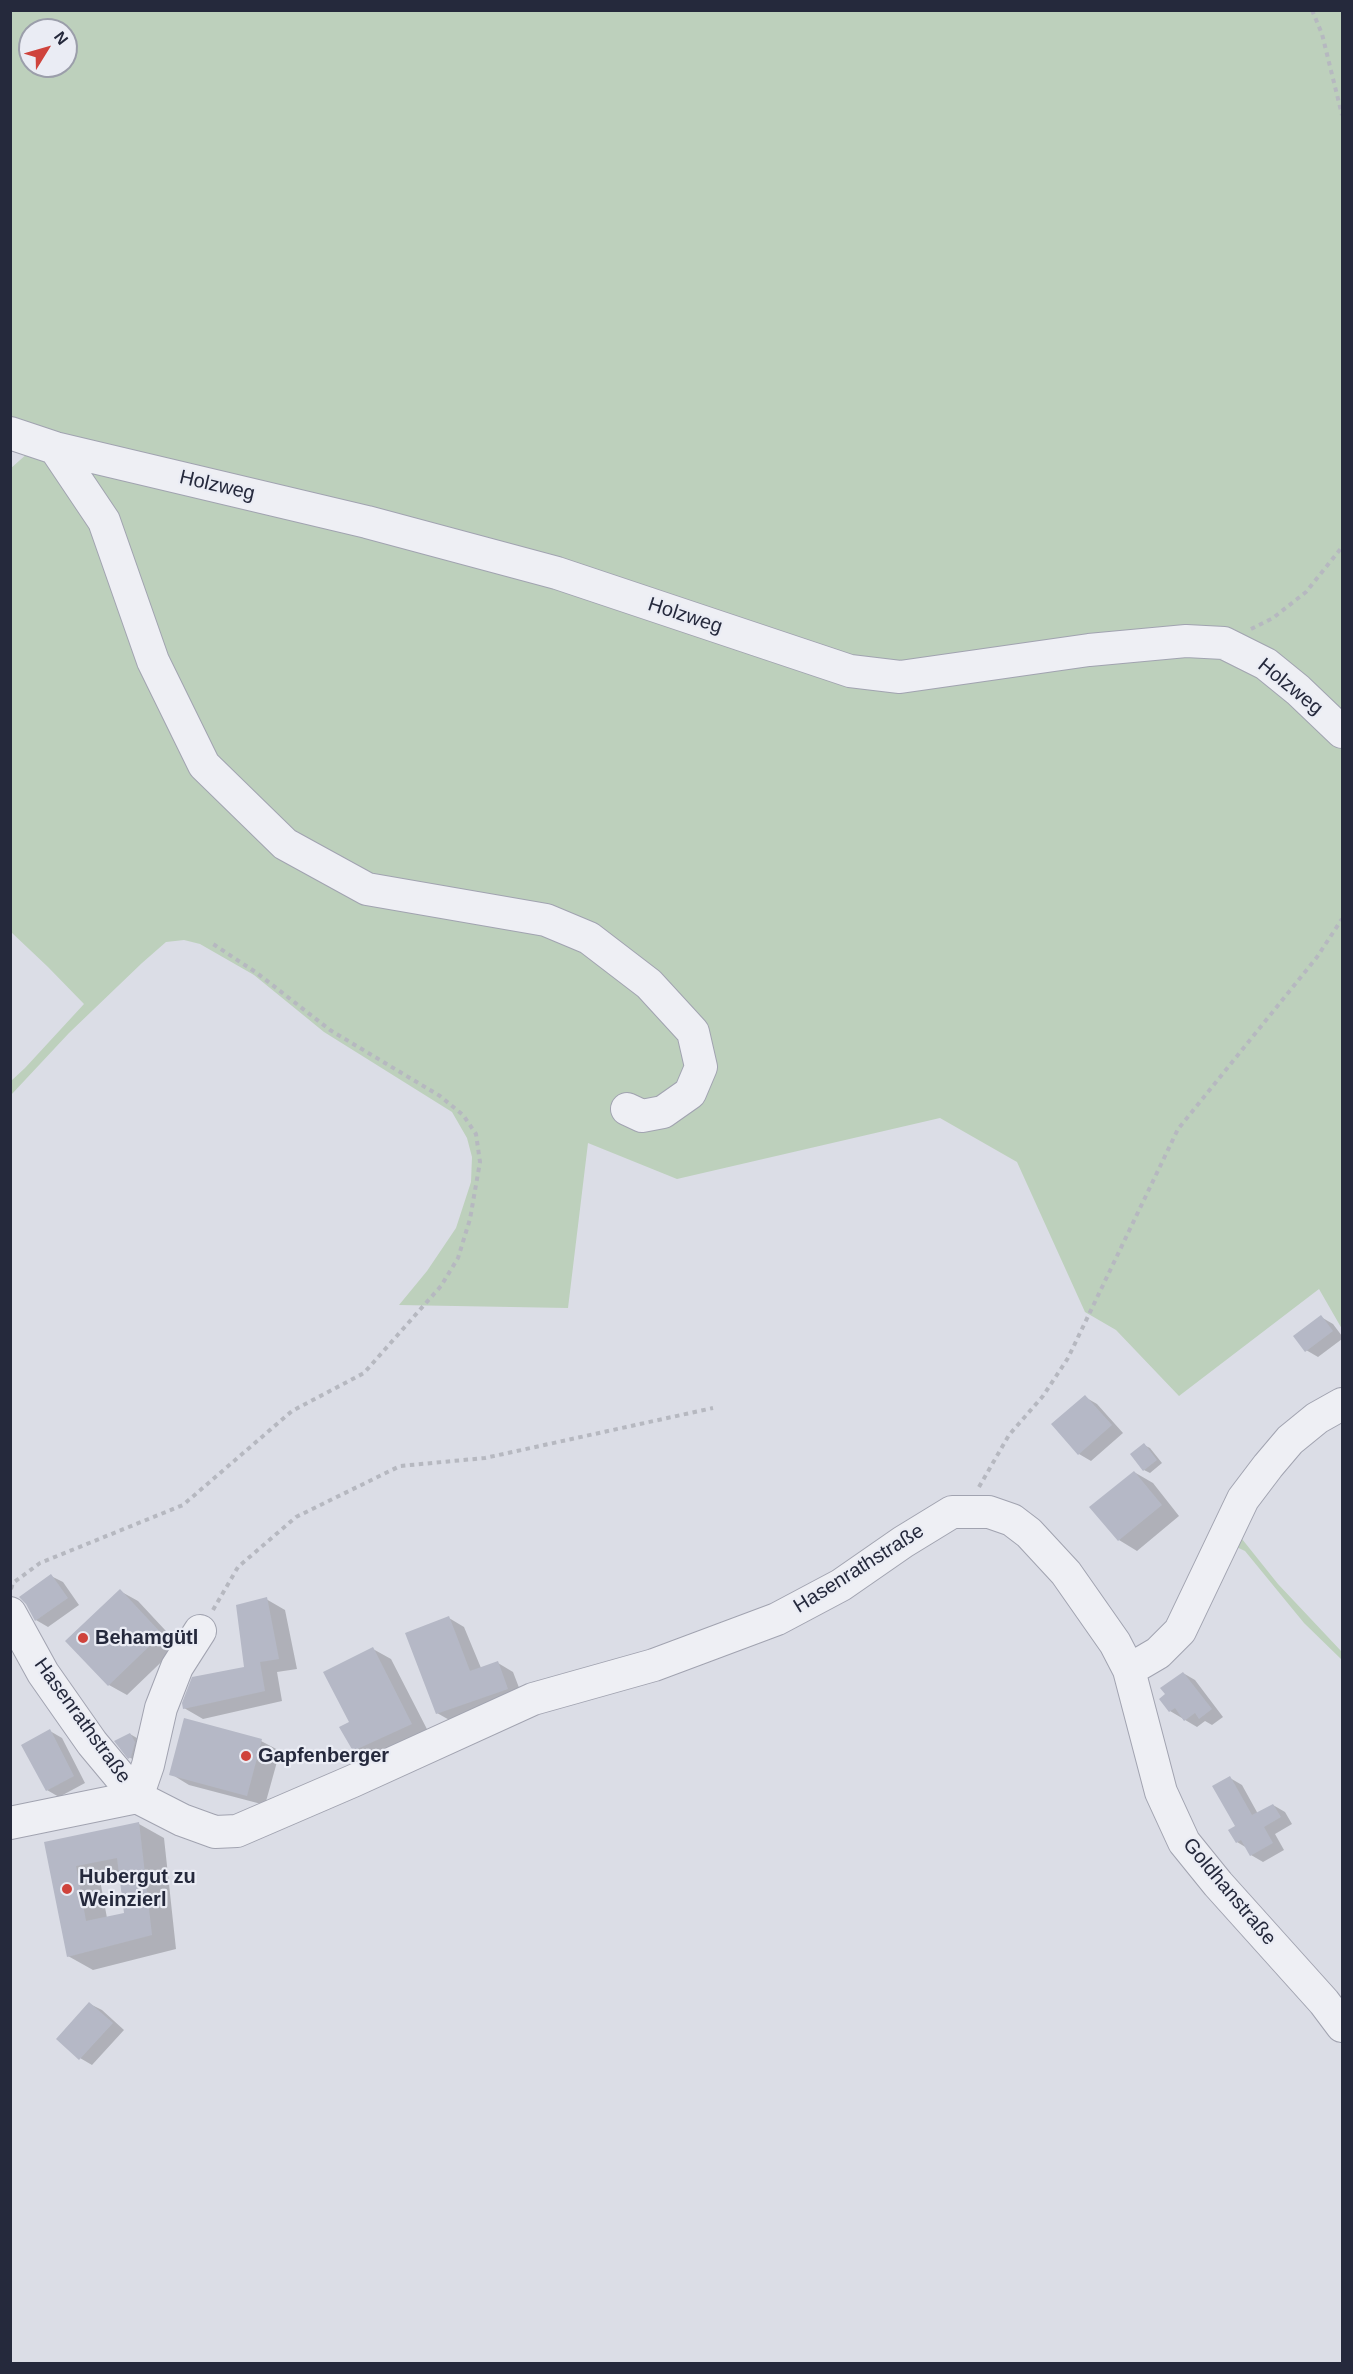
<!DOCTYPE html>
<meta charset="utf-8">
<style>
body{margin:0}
#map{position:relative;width:1353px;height:2374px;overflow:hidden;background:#dbdde6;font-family:Helvetica,sans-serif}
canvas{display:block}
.frame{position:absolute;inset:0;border:12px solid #25293c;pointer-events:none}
.north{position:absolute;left:18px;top:18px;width:60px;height:60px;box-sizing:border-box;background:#eaecf4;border:2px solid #9b9eaa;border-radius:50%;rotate:53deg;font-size:16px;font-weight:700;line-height:24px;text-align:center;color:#25293c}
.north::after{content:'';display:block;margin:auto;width:21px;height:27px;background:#cf433c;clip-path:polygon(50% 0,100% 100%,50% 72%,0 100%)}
</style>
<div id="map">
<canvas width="1353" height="2374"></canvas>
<div class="frame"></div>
<div class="north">N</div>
</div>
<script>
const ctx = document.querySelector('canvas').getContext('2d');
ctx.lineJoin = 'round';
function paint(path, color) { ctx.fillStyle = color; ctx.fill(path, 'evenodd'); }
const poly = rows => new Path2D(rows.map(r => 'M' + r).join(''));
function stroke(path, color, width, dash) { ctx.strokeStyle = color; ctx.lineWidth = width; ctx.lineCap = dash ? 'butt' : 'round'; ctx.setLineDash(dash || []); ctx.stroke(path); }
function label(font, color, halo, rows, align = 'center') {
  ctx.font = font + ' Helvetica,sans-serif'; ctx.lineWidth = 4.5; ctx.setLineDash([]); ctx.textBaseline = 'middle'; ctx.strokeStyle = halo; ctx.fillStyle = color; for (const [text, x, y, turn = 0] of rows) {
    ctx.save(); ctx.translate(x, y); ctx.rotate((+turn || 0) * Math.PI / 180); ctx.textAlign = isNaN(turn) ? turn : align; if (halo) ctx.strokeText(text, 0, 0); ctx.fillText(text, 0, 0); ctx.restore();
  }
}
paint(poly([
 [10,11,1342,11,1342,718,1290,666,1234,629,1208,628,897,670,329,502,11,421],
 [30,30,66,30,66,66,30,66],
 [29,452,364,531,853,678,1221,651,1249,664,1342,741,1342,1329,1319,1289,1179,1396,1116,1330,1085,1312,1017,1162,940,1118,677,1179,588,1143,568,1308,399,1305,427,1271,456,1228,471,1182,472,1157,467,1138,452,1112,324,1032,254,975,200,944,184,940,166,942,142,963,69,1033,11,1095,11,1081,25,1068,84,1004,48,967,11,932,10,469],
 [1234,1529,1278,1584,1342,1652,1342,1660,1304,1623,1245,1551,1228,1543]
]), '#bdd0bc');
paint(poly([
 [1321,1317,1333,1324,1342,1336,1342,1339,1318,1357,1306,1350],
 [1085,1397,1097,1404,1123,1433,1091,1461,1079,1454],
 [1144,1445,1150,1448,1162,1463,1150,1473,1144,1470],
 [1134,1472,1153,1483,1179,1516,1137,1551,1119,1540],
 [51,1576,63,1582,79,1605,48,1627,36,1620,27,1603],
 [120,1591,138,1601,179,1645,127,1695,109,1685],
 [266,1599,285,1610,297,1669,277,1672,282,1701,203,1719,184,1708,246,1668],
 [449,1618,464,1627,481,1668,498,1663,513,1672,523,1698,453,1722,437,1713],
 [373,1649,391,1659,430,1735,373,1760,354,1750,351,1723],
 [1183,1673,1195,1680,1223,1717,1212,1725,1205,1721,1197,1727,1170,1711,1167,1695],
 [50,1731,62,1738,85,1783,59,1797,47,1790],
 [130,1734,142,1741,142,1765,129,1757],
 [261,1741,280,1751,265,1805,189,1785,171,1774],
 [1230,1778,1242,1785,1258,1814,1273,1805,1285,1812,1292,1824,1275,1834,1284,1850,1263,1862,1251,1855,1247,1848,1237,1842],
 [139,1824,164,1838,176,1949,93,1970,68,1956,45,1843],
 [121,1876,125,1914,107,1918,100,1880],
 [90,2004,102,2010,124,2030,92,2065,80,2058]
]), '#0003');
paint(poly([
 [1321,1315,1333,1331,1305,1352,1293,1336],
 [1085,1395,1112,1425,1078,1455,1051,1424],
 [1144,1443,1157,1460,1143,1471,1130,1454],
 [1134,1471,1162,1505,1118,1541,1089,1507],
 [51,1574,68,1598,35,1621,26,1604,19,1597],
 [120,1589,162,1634,108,1686,65,1641],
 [267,1597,279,1659,260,1662,265,1691,183,1709,182,1703,192,1677,244,1667,236,1605],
 [449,1616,470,1671,498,1661,508,1689,436,1714,405,1633],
 [373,1647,412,1724,353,1751,339,1727,349,1722,323,1672],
 [1183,1672,1212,1709,1199,1719,1195,1713,1184,1721,1175,1708,1169,1712,1159,1699,1165,1694,1160,1688],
 [184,1718,262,1739,247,1796,169,1775],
 [50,1729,74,1776,46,1791,21,1745],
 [130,1733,135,1742,131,1757,128,1759,114,1741],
 [1230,1776,1252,1815,1273,1804,1281,1817,1264,1827,1273,1843,1250,1856,1241,1840,1236,1843,1228,1830,1235,1826,1212,1786],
 [139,1822,152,1935,67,1957,44,1842],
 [117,1858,124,1913,86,1921,76,1866],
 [89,2002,113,2023,79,2060,56,2039]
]), '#b5b8c6');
const minor = poly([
 [10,433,55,448,367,522,557,573,850,671,900,677,1089,650,1186,641,1224,643,1266,664,1298,690,1342,732],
 [55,448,104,521,153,661,204,765,285,844,367,889,546,920,589,938,649,984,693,1032,701,1067,690,1093,663,1112,642,1116,627,1109],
 [10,1613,43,1673,92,1743,137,1797],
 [1129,1670,1158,1653,1180,1631,1243,1499,1268,1466,1290,1440,1317,1418,1342,1404],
 [137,1797,148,1765,161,1708,177,1667,200,1631],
 [10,1823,137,1797,182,1820,215,1832,237,1831,353,1781,533,1699,654,1665,777,1619,841,1585,903,1542,952,1512,989,1512,1012,1520,1029,1533,1066,1573,1115,1643,1129,1670,1161,1792,1184,1842,1218,1884,1324,2002,1342,2026]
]);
stroke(minor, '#a1a3b0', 34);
stroke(poly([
 [1312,10,1322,34,1342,115],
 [1251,629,1273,618,1306,592,1342,547],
 [979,1487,1009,1435,1043,1396,1068,1358,1178,1129,1317,957,1342,919],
 [11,1589,13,1583,40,1563,183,1505,292,1411,364,1373,441,1286,458,1258,470,1219,480,1162,476,1134,463,1115,440,1096,330,1030,257,973,210,942],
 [213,1610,238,1567,296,1517,400,1466,485,1458,713,1408]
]), '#b6b8c0', 4, [4.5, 4.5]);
stroke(minor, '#eeeff4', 32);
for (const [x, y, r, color] of [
 [83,1638,6,"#cf433c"],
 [246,1756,6,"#cf433c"],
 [67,1889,6,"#cf433c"]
]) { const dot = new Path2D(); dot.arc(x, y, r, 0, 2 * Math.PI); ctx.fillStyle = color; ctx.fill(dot); stroke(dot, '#eaecf4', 2); }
label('20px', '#25293c', '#eaecf4', [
 ["Holzweg",217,486,13],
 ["Holzweg",685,616,18],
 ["Holzweg",1290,687,39],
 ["Hasenrathstraße",859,1569,-32],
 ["Hasenrathstraße",82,1721,54],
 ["Goldhanstraße",1229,1892,50]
]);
label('bold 20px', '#25293c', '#eaecf4', [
 ["Behamgütl",95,1638],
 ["Gapfenberger",258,1756],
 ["Hubergut zu",79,1877],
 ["Weinzierl",79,1900]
], 'left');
</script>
